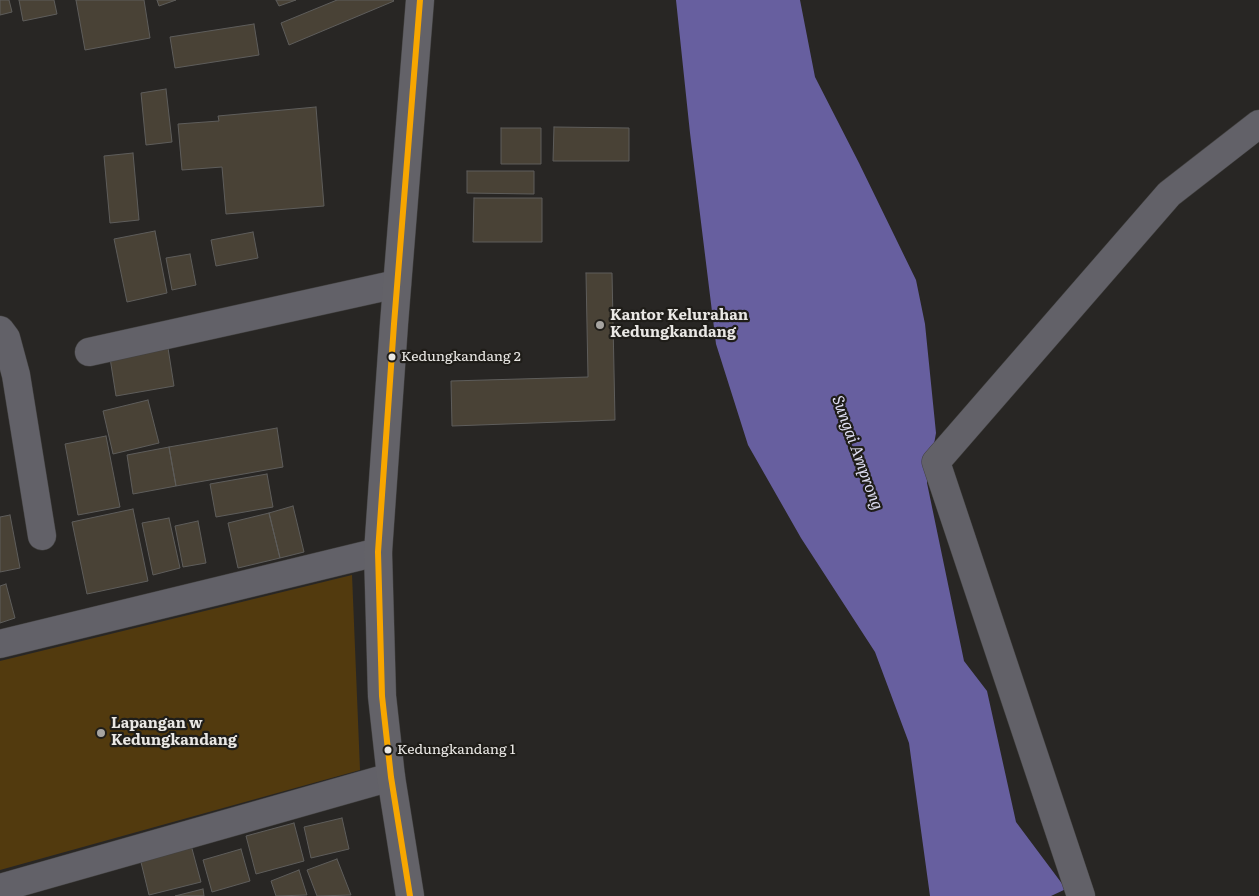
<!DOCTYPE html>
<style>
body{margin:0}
canvas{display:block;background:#282624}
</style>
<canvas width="1259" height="896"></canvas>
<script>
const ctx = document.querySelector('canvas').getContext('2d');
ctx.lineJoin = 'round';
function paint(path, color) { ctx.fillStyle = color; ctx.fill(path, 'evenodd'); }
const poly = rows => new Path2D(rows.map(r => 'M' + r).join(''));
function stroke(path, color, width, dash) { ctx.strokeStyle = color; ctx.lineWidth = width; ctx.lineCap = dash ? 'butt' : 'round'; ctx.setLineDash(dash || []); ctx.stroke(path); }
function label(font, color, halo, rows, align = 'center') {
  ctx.font = font + ' Literata,serif'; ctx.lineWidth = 4.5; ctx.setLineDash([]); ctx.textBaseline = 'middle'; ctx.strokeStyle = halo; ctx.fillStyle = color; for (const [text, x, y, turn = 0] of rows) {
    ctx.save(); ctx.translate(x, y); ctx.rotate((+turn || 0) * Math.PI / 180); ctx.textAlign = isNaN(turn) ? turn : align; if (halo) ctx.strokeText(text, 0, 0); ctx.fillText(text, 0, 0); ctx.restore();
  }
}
paint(poly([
 [352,575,360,770,0,870,0,661]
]), '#523a0e');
paint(poly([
 [676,0,800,0,815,77,859,163,916,280,925,324,936,433,927,483,964,661,987,691,1016,822,1066,889,1051,896,930,896,909,743,875,652,801,538,748,445,716,344,690,133]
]), '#675f9f');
const building = poly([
 [0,0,9,0,12,12,0,15,0,0],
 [19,0,54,0,57,14,23,21,19,0],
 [76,0,144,0,150,38,85,50,76,0],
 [157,0,176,0,159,6,157,0],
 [276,0,296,0,279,6,276,0],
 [337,0,393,0,394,1,289,45,281,23,337,0],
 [254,24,259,55,175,68,170,37,254,24],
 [166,89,172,142,146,145,141,93,166,89],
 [316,107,324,206,226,214,222,167,182,170,178,124,219,121,218,116,316,107],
 [554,127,629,128,629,161,553,161,554,127],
 [501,128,541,128,541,164,501,164,501,128],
 [133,153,139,220,110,223,104,156,133,153],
 [467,171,534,171,534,194,467,193,467,171],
 [474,198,542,198,542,242,473,242,474,198],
 [155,231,167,293,127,302,114,239,155,231],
 [253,232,258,258,216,266,211,240,253,232],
 [190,254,196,285,172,290,166,258,190,254],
 [586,273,612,273,615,420,452,426,451,381,588,377,586,273],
 [168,348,174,386,116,396,110,358,168,348],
 [148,400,159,443,113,454,103,411,148,400],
 [277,428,283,467,176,486,169,447,277,428],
 [106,436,120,507,78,515,65,444,106,436],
 [169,447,176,486,133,494,127,455,169,447],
 [267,474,273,507,216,517,210,484,267,474],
 [293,506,304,552,280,558,269,513,293,506],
 [133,509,148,581,87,594,72,522,133,509],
 [269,513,280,558,238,568,228,523,269,513],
 [10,515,20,568,0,572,0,517,10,515],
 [169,518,180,568,153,575,142,523,169,518],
 [198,521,206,563,183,567,175,526,198,521],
 [6,584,15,618,0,623,0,586,6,584],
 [342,818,349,849,311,858,304,827,342,818],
 [294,823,304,861,256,874,246,836,294,823],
 [191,845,201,882,149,895,140,858,191,845],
 [241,849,250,881,212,892,203,860,241,849],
 [337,859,351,895,317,896,307,870,337,859],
 [299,870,307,895,276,896,271,881,299,870],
 [203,889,204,896,175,896,203,889]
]);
paint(building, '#494236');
stroke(building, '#5e5d5b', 1);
const minor = poly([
 [0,330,6,338,16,375,42,536],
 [89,352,397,284],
 [0,644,378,552],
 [0,888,391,777],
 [1081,896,936,462,1169,194,1259,124]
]);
const major = poly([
 [410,896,391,777,382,696,378,552,394,324,420,0]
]);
stroke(minor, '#424140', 29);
stroke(major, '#424140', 29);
stroke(minor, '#626168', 28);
stroke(major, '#636268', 28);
stroke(poly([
 [410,896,391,777,382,696,378,552,394,324,420,0]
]), '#f7a600', 6);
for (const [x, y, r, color] of [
 [600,325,5,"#a6a4a1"],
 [392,357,4.5,"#eae8e5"],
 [101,733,5,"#a6a4a1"],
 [388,750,4.5,"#eae8e5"]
]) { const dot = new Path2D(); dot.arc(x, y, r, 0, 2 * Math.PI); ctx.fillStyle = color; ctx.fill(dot); stroke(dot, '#1f1d19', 2); }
label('14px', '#eae8e5', '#1f1d19', [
 ["Kedungkandang 2",401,357],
 ["Kedungkandang 1",397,750]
], 'left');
label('bold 15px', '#eae8e5', '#1f1d19', [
 ["Kantor Kelurahan",610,316],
 ["Kedungkandang",610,333],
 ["Lapangan w",111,724],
 ["Kedungkandang",111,741]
], 'left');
label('italic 16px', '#dddcf0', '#1f1d19', [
 ["Sungai Amprong",857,453,70]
]);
</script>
